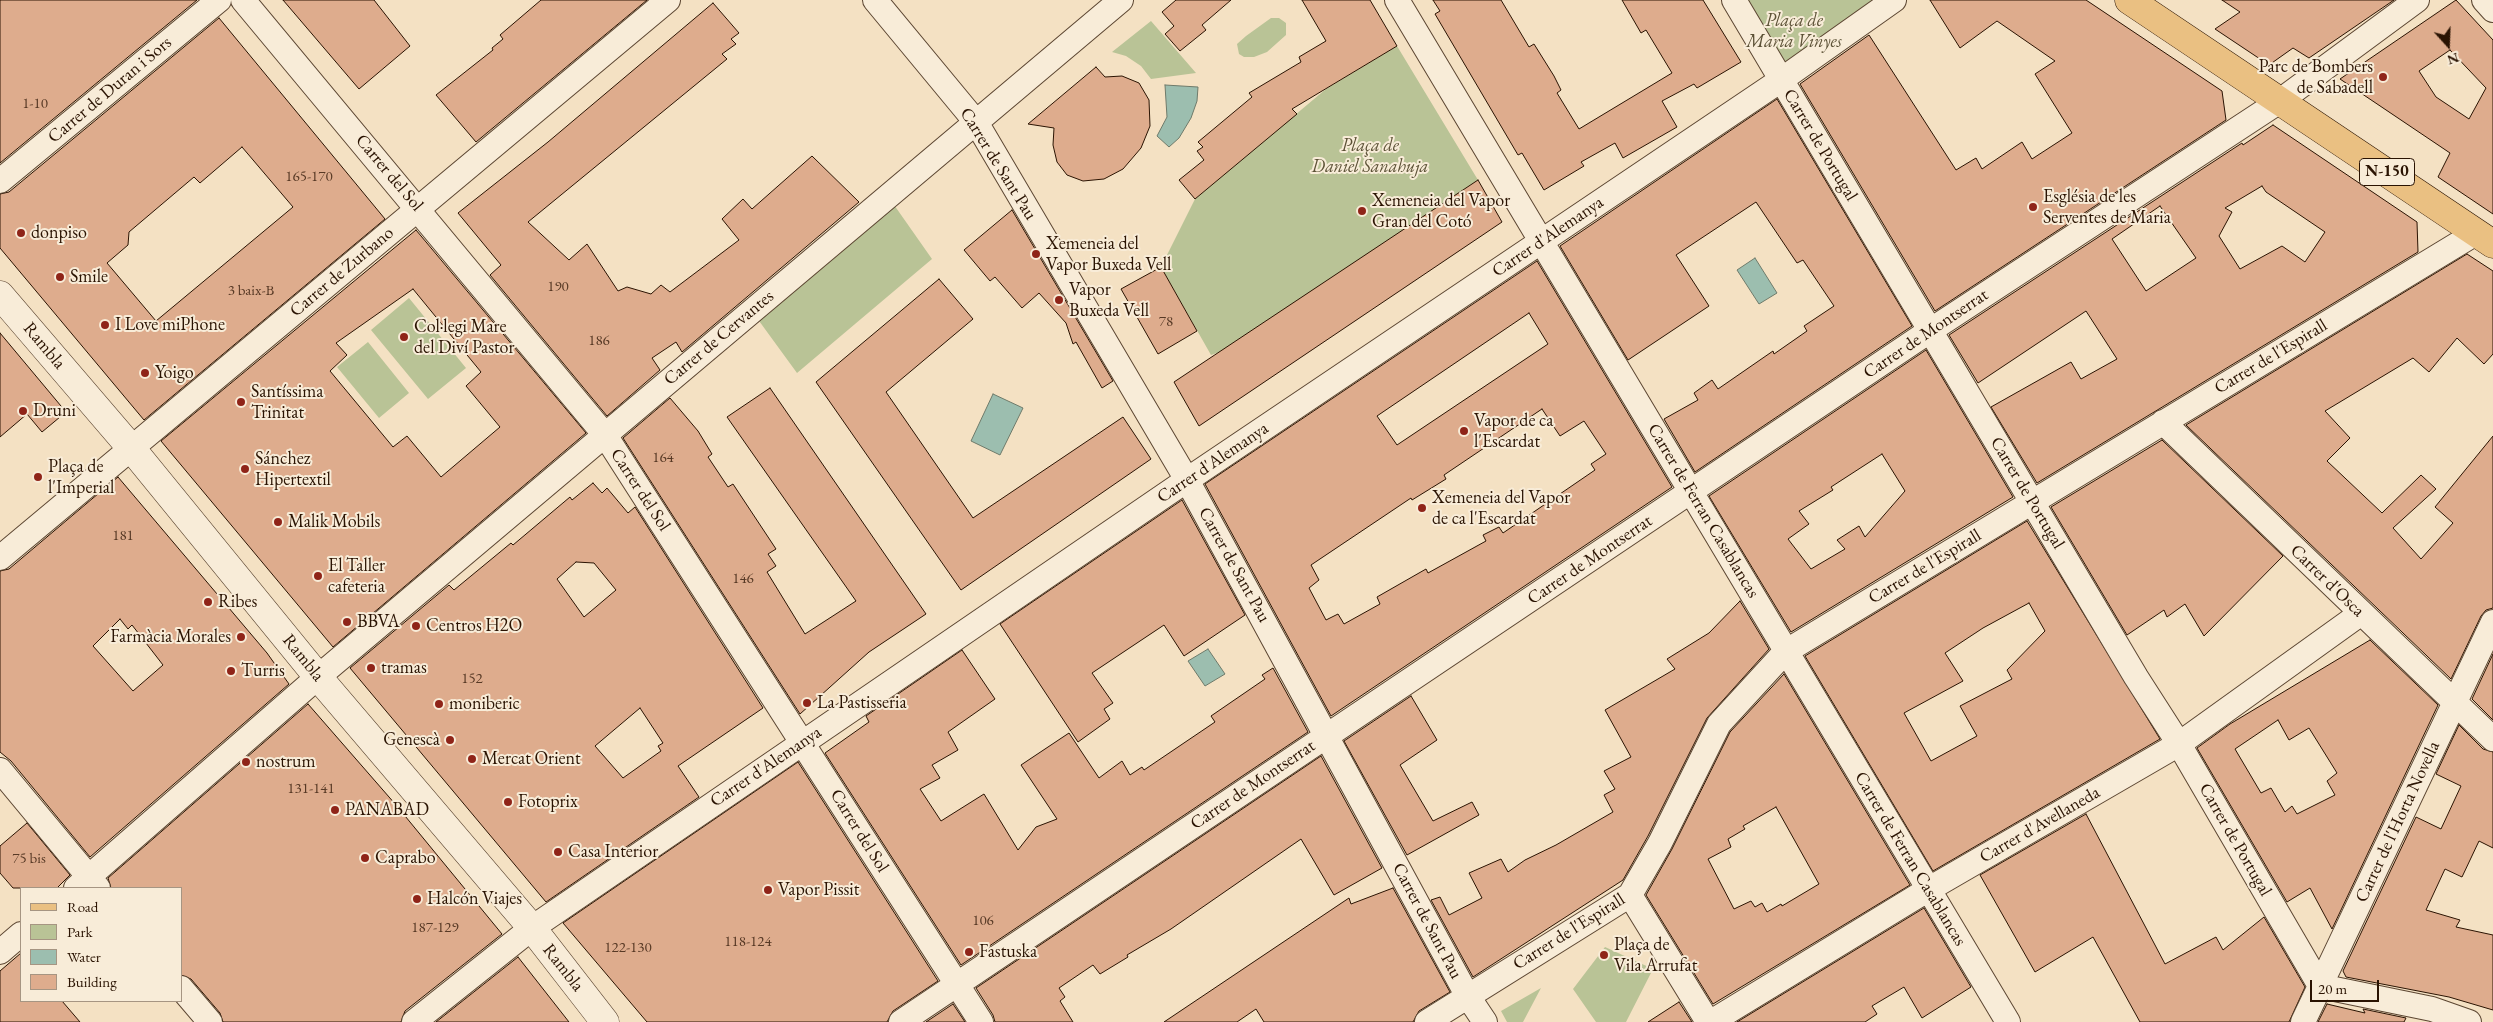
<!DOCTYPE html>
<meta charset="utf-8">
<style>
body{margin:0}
#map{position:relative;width:2493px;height:1022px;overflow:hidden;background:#f4e1c3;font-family:"EB Garamond",serif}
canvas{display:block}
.legend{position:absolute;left:20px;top:887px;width:162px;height:115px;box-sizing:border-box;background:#f8ecd8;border:1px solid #a69582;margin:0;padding:6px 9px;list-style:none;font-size:15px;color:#2a1302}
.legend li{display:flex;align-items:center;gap:10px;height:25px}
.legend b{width:25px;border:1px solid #a69582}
.north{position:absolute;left:2423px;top:20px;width:50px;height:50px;-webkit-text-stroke:4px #f8ecd8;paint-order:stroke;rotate:160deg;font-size:14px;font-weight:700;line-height:20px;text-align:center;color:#2a1302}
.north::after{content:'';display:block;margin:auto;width:18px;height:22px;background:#2a1302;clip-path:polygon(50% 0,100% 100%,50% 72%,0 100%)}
.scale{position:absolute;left:2310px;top:980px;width:69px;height:22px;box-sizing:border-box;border:2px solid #2a1302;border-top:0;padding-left:6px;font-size:15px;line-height:18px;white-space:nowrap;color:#2a1302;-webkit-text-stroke:4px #f8ecd8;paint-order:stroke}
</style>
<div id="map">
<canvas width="2493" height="1022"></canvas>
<ul class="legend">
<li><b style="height:6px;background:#eac082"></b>Road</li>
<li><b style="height:14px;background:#b9c396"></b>Park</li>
<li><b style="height:14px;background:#9cbeaf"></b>Water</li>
<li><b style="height:14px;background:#deac8d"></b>Building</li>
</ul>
<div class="north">N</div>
<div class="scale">20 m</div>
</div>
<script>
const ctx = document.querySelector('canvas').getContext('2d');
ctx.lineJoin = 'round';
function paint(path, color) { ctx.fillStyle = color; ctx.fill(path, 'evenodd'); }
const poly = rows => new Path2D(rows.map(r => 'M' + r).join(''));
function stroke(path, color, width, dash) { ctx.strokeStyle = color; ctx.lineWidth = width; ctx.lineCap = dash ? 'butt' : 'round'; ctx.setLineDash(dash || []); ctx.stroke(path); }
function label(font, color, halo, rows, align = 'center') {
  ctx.font = font + ' "EB Garamond",serif'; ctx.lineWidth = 4; ctx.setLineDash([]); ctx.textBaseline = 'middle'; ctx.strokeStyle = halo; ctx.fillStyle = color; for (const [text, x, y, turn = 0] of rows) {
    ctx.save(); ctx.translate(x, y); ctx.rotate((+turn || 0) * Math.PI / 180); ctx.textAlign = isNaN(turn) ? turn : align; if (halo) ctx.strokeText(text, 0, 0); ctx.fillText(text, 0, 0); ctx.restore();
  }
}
paint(poly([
 [1738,0,1894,0,1785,77],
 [1271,18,1279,18,1286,23,1286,35,1267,52,1254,57,1244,57,1239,54,1237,44,1246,36],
 [1151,21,1196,73,1151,79,1141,66,1126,56,1112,52],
 [1397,46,1478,180,1223,351,1211,355,1161,267,1195,199,1326,89],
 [892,202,932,259,797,373,754,314],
 [409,298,466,368,428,399,371,330],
 [368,342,409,393,379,418,337,367],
 [1605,947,1653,969,1626,1022,1596,1022,1573,989],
 [1541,988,1523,1022,1507,1022,1501,1011]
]), '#b9c396');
const water = poly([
 [1165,85,1198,87,1197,101,1191,118,1179,138,1169,147,1157,136,1167,117,1165,85],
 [1755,258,1777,293,1759,304,1737,270,1755,258],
 [993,394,1023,408,1000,455,971,441,993,394],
 [1208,649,1225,674,1205,686,1188,661,1208,649]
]);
paint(water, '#9cbeaf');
stroke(water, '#6e7a6a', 1);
const building = poly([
 [0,0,197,0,0,163,0,0],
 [283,0,374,0,410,46,359,89,283,0],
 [541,0,647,0,476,142,436,95,493,50,492,48,503,39,500,35,541,0],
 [1176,0,1231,0,1202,25,1206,30,1180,51,1165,34,1174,26,1162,12,1176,0],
 [1302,0,1370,0,1397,46,1292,109,1297,114,1195,199,1179,180,1204,160,1197,151,1203,147,1198,142,1252,97,1249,93,1301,62,1299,57,1326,41,1302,0],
 [1433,0,1501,0,1529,47,1534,44,1554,76,1561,90,1557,93,1579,129,1672,73,1646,30,1641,33,1622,0,1703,0,1741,62,1697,88,1694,84,1662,101,1677,127,1623,158,1615,143,1581,162,1584,166,1544,190,1522,153,1518,155,1435,14,1440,11,1433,0],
 [1930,0,2086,0,2222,91,2226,120,1935,311,1800,84,1869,35,1956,170,1976,158,1982,169,2022,142,2032,159,2072,133,2035,74,2055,61,1997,21,1960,48,1930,0],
 [2222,0,2394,0,2309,58,2293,48,2269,65,2215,29,2240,12,2222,0],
 [2456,0,2493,40,2493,214,2438,177,2450,153,2340,79,2456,0],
 [2450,50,2486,88,2469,119,2436,97,2419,71,2450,50],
 [713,3,739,33,731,39,736,44,722,54,727,59,528,222,569,260,587,244,618,291,627,287,651,294,661,285,670,292,739,240,722,219,743,199,752,209,812,156,859,202,682,352,676,342,652,358,660,370,607,416,490,275,501,265,458,213,548,142,713,3],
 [219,18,385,219,144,420,0,248,0,194,9,192,219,18],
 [242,147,293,207,156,321,107,263,128,245,129,232,194,177,200,183,242,147],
 [1096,67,1105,77,1122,76,1139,83,1149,100,1150,126,1141,148,1123,169,1104,179,1083,181,1067,175,1057,162,1053,145,1054,128,1028,124,1096,67],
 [1777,99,1912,326,1695,472,1664,419,1698,400,1694,393,1712,380,1718,389,1773,351,1774,354,1807,331,1804,326,1834,306,1803,260,1797,263,1756,202,1676,255,1709,306,1628,360,1560,246,1777,99],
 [2273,125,2417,222,2418,252,2037,483,1991,407,2071,362,2081,379,2117,359,2086,311,1978,383,1949,335,2242,143,2243,145,2273,125],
 [2262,186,2266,192,2325,232,2305,262,2282,246,2240,269,2219,236,2232,212,2225,208,2262,186],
 [2160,206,2196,258,2146,291,2112,239,2160,206],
 [1478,180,1502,222,1199,426,1174,382,1478,180],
 [1012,210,1113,381,1102,388,1076,342,1073,344,1066,323,1039,293,1022,308,995,277,990,281,964,250,1012,210],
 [416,230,586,433,333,647,161,441,416,230],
 [413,289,481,372,466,386,500,427,441,477,407,436,393,447,330,371,347,355,336,343,413,289],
 [2467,254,2493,271,2493,354,2484,364,2457,338,2429,372,2413,358,2325,411,2350,438,2327,461,2382,513,2421,475,2436,489,2393,528,2421,559,2453,523,2435,507,2493,436,2493,608,2486,610,2481,616,2451,679,2186,425,2467,254],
 [1537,261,1672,487,1331,716,1205,484,1537,261],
 [1529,313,1548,344,1397,445,1377,416,1529,313],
 [1542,409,1560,436,1584,421,1606,454,1591,464,1595,470,1503,533,1499,527,1483,535,1486,541,1428,573,1426,569,1377,597,1380,604,1344,624,1338,614,1326,620,1309,588,1319,580,1311,565,1411,498,1412,500,1446,479,1444,475,1542,409],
 [1161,267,1197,331,1158,354,1121,289,1161,267],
 [939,279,973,319,886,392,973,518,1123,417,1151,459,961,590,816,382,939,279],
 [0,333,66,412,42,432,27,414,0,437,0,333],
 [1926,350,2013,497,1791,632,1709,496,1926,350],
 [1882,454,1905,491,1865,537,1859,526,1837,540,1845,549,1811,569,1788,539,1809,524,1799,511,1833,490,1831,487,1882,454],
 [770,388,926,614,869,652,800,714,623,438,670,398,698,431,712,454,708,457,728,487,733,484,776,549,768,554,776,566,767,572,805,634,856,601,727,417,770,388],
 [2162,440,2283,556,2204,636,2185,604,2167,617,2164,610,2127,635,2051,507,2162,440],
 [118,477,267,653,289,684,90,857,11,761,0,752,0,571,9,569,118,477],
 [120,619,128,629,132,625,163,665,133,691,93,646,120,619],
 [593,483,602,493,607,488,628,513,635,507,763,708,678,766,699,797,546,902,350,668,449,585,454,590,511,543,513,545,570,497,572,500,593,483],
 [576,562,594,563,616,590,584,617,557,579,576,562],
 [640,708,663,743,658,746,661,751,623,778,595,746,640,708],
 [1182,500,1245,615,1184,656,1164,625,1092,673,1113,703,1104,709,1110,719,1078,742,1000,624,1182,500],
 [2027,521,2160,739,1933,871,1805,656,2027,521],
 [2029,603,2045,631,2007,670,2012,679,1960,706,1977,736,1931,761,1904,713,1963,681,1945,653,1983,628,2029,603],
 [1740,601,1769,649,1707,718,1648,836,1623,880,1473,977,1431,900,1440,897,1449,915,1482,898,1469,873,1501,859,1508,872,1525,860,1556,845,1613,812,1604,795,1615,789,1604,771,1631,757,1605,710,1675,669,1667,659,1709,633,1740,601],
 [2370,640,2438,705,2332,929,2310,888,2287,902,2197,748,2230,724,2370,640],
 [2278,720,2289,740,2309,728,2337,773,2327,781,2335,795,2297,814,2292,806,2285,812,2271,788,2261,793,2235,749,2278,720],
 [962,650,995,699,948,732,958,750,932,765,940,778,920,789,941,821,984,794,1018,850,1036,827,1057,819,1021,765,1069,733,1099,778,1122,761,1130,775,1142,767,1144,770,1215,722,1211,716,1265,679,1262,675,1273,668,1308,732,961,965,825,753,869,722,866,716,962,650],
 [2493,654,2493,720,2472,699,2493,654],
 [1784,674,1910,885,1713,1004,1646,895,1672,849,1730,732,1784,674],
 [1776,807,1819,884,1782,906,1781,904,1767,912,1762,903,1755,907,1751,901,1734,909,1708,859,1731,847,1728,839,1745,829,1743,826,1776,807],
 [1411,696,1437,740,1400,765,1433,821,1472,802,1479,815,1407,855,1344,741,1411,696],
 [308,704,396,805,502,934,405,1011,401,1022,223,1022,220,1013,191,979,181,975,181,888,111,888,108,878,308,704],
 [2459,725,2483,749,2493,752,2493,848,2479,841,2462,877,2445,869,2426,910,2460,920,2456,927,2493,935,2493,1010,2449,997,2346,977,2343,971,2416,817,2441,829,2461,786,2436,774,2459,725],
 [1321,756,1382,868,1334,895,1301,839,1171,929,1127,955,1128,957,1100,974,1093,965,1059,988,1065,997,1060,1001,1073,1022,995,1022,993,1015,976,988,1321,756],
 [798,762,938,981,893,1011,887,1022,647,1022,563,923,798,762],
 [2086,814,2165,964,2216,937,2223,950,2264,917,2305,987,2289,1022,2140,1022,2093,937,2035,972,1980,875,2086,814],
 [27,823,70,875,57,888,13,888,0,873,0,846,27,823],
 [1393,888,1450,992,1419,1011,1413,1022,1264,1022,1256,1009,1237,1022,1164,1022,1349,898,1351,904,1393,888],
 [1924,908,1971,987,1922,1018,1904,987,1872,1006,1877,1014,1865,1022,1737,1022,1924,908],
 [21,953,21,1001,62,1001,80,1022,0,1022,0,971,21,953],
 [518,957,569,1022,436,1022,518,957],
 [1679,1002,1692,1022,1648,1022,1679,1002],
 [953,1004,965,1022,926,1022,953,1004],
 [2327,1004,2365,1013,2363,1009,2406,1018,2404,1022,2318,1022,2327,1004]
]);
paint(building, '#deac8d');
stroke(building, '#2a1302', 1);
const minor = poly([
 [243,0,605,435,981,1022],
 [875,0,976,122,1187,480,1467,995,1485,1022],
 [1397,0,2008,1022],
 [1734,0,2136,677,2179,744,2320,986,2432,1009,2469,1022],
 [2484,0,2493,10],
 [0,181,219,0],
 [2163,422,2493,739],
 [0,558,668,0],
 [0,770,98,888],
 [76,888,318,677,1121,0],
 [1630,895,1708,1022],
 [0,952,21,934],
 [181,988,210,1022],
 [414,1022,532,928,1187,480,1781,80,1894,0],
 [901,1022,1931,330,2280,101,2417,0],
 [1427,1022,1630,895,1660,843,1719,724,1785,652,2476,233],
 [1711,1022,1929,889,2179,744,2360,614],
 [2303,1022,2493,622]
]);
const tertiary = poly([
 [0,295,132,449,318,677,532,928,605,1022]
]);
const primary = poly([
 [2129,0,2493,244]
]);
stroke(minor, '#5c4632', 26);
stroke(tertiary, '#5c4632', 29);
stroke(primary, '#2a1302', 29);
stroke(minor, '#f8ecd8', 24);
stroke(tertiary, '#f8ecd8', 28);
stroke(primary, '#eac082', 28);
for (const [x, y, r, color] of [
 [2383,77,5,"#8f2418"],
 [2033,207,5,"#8f2418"],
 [1362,211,5,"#8f2418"],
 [21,233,5,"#8f2418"],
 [1036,254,5,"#8f2418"],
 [60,277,5,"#8f2418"],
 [1059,300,5,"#8f2418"],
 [105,325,5,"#8f2418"],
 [404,337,5,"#8f2418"],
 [145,373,5,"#8f2418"],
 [241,402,5,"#8f2418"],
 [23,411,5,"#8f2418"],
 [1464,431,5,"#8f2418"],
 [245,469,5,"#8f2418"],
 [38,477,5,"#8f2418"],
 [1422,508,5,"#8f2418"],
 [278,522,5,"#8f2418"],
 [318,576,5,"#8f2418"],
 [208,602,5,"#8f2418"],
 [347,622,5,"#8f2418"],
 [416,626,5,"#8f2418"],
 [241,637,5,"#8f2418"],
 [371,668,5,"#8f2418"],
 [231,671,5,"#8f2418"],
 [807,703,5,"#8f2418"],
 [439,704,5,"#8f2418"],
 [450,740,5,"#8f2418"],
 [472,759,5,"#8f2418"],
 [246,762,5,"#8f2418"],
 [508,802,5,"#8f2418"],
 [335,810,5,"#8f2418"],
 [558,852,5,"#8f2418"],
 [365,858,5,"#8f2418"],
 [768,890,5,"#8f2418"],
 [417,899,5,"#8f2418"],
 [969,952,5,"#8f2418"],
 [1604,955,5,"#8f2418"]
]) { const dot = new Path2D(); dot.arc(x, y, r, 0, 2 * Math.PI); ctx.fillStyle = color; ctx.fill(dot); stroke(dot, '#f8ecd8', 2); }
label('15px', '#573925', null, [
 ["1-10",35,104],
 ["165-170",309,177],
 ["190",558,287],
 ["3 baix-B",251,291],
 ["78",1166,322],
 ["186",599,341],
 ["164",663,458],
 ["181",123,536],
 ["146",743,579],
 ["152",472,679],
 ["131-141",311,789],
 ["75 bis",29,859],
 ["106",983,921],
 ["187-129",435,928],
 ["118-124",748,942],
 ["122-130",628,948]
]);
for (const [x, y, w] of [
 [2387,172,55]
]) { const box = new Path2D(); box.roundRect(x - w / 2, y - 13.5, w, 27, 4); ctx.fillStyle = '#f8ecd8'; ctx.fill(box); stroke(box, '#2a1302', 1); }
label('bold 16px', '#2a1302', null, [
 ["N-150",2387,172]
]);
label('italic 18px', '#5c5136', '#f8ecd8', [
 ["Plaça de",1794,21],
 ["Maria Vinyes",1794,42],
 ["Plaça de",1370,146],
 ["Daniel Sanahuja",1370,167]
]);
label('18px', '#2a1302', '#f8ecd8', [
 ["Parc de Bombers",2373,67,"right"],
 ["de Sabadell",2373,88,"right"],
 ["Església de les",2043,197],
 ["Serventes de Maria",2043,218],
 ["Xemeneia del Vapor",1372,201],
 ["Gran del Cotó",1372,222],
 ["donpiso",31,233],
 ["Xemeneia del",1046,244],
 ["Vapor Buxeda Vell",1046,265],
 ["Smile",70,277],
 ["Vapor",1069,290],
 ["Buxeda Vell",1069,311],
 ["I Love miPhone",115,325],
 ["Col·legi Mare",414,327],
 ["del Diví Pastor",414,348],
 ["Yoigo",155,373],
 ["Santíssima",251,392],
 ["Trinitat",251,413],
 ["Druni",33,411],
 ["Vapor de ca",1474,421],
 ["l'Escardat",1474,442],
 ["Sánchez",255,459],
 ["Hipertextil",255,480],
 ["Plaça de",48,467],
 ["l'Imperial",48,488],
 ["Xemeneia del Vapor",1432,498],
 ["de ca l'Escardat",1432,519],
 ["Malik Mobils",288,522],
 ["El Taller",328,566],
 ["cafeteria",328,587],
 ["Ribes",218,602],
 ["BBVA",357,622],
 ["Centros H2O",426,626],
 ["Farmàcia Morales",231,637,"right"],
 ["tramas",381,668],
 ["Turris",241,671],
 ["La Pastisseria",817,703],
 ["moniberic",449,704],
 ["Genescà",440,740,"right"],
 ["Mercat Orient",482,759],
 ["nostrum",256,762],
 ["Fotoprix",518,802],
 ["PANABAD",345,810],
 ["Casa Interior",568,852],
 ["Caprabo",375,858],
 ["Vapor Pissit",778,890],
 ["Halcón Viajes",427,899],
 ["Plaça de",1614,945],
 ["Vila Arrufat",1614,966],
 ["Fastuska",979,952]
], 'left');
label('18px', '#2a1302', '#f8ecd8', [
 ["Carrer de Duran i Sors",110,90,-40],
 ["Carrer de Portugal",1820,145,59],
 ["Carrer de Sant Pau",998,164,58],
 ["Carrer del Sol",389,173,50],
 ["Carrer d'Alemanya",1548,237,-34],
 ["Carrer de Zurbano",342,272,-40],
 ["Carrer de Montserrat",1926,334,-34],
 ["Carrer de Cervantes",719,338,-40],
 ["Rambla",44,346,50],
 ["Carrer de l'Espirall",2271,357,-31],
 ["Carrer d'Alemanya",1213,463,-34],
 ["Carrer del Sol",640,490,57],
 ["Carrer de Portugal",2027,493,59],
 ["Carrer de Ferran Casablancas",1703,511,59],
 ["Carrer de Montserrat",1590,560,-34],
 ["Carrer de Sant Pau",1234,565,61],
 ["Carrer de l'Espirall",1925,567,-31],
 ["Carrer d'Osca",2327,581,44],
 ["Rambla",303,658,51],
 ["Carrer d'Alemanya",766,767,-34],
 ["Carrer de Montserrat",1253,785,-34],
 ["Carrer de l'Horta Novella",2398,822,-65],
 ["Carrer d'Avellaneda",2040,825,-30],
 ["Carrer del Sol",859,831,58],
 ["Carrer de Portugal",2235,840,60],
 ["Carrer de Ferran Casablancas",1910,859,59],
 ["Carrer de Sant Pau",1427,921,62],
 ["Carrer de l'Espirall",1569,932,-32],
 ["Rambla",563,968,52]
]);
</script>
